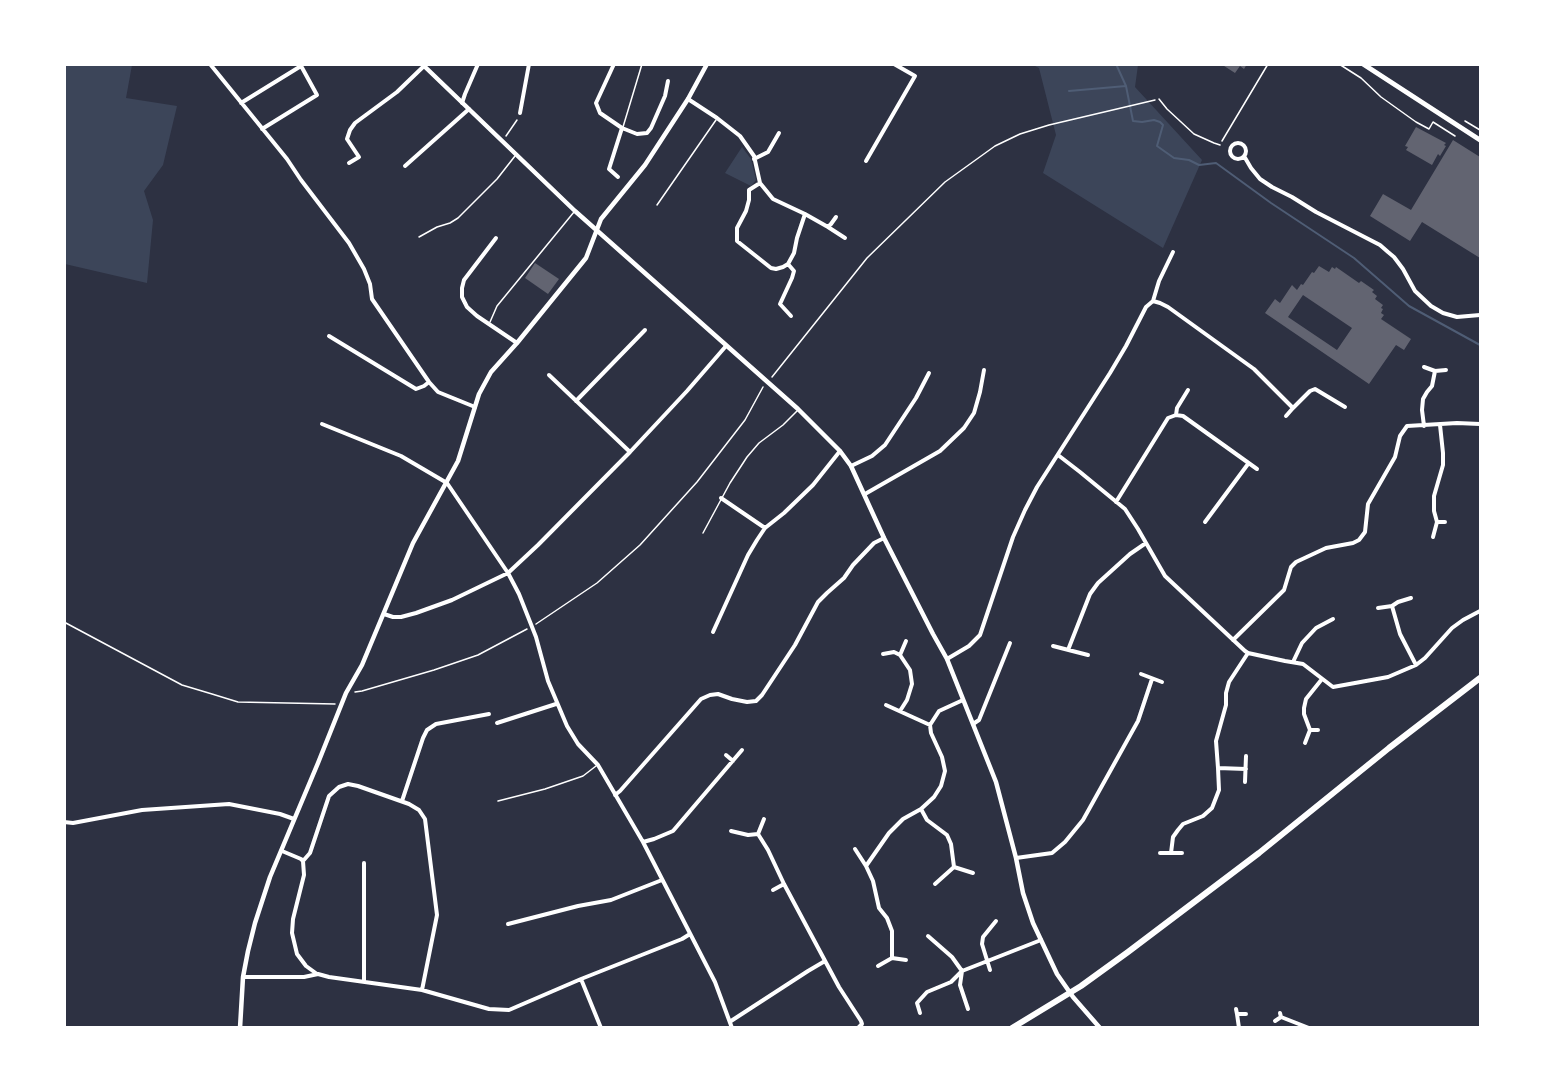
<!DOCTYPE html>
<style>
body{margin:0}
#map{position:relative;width:1545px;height:1092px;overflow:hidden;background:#2d3142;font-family:Raleway,sans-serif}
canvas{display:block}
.frame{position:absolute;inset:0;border:66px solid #fff;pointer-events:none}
</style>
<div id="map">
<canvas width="1545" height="1092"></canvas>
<div class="frame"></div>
</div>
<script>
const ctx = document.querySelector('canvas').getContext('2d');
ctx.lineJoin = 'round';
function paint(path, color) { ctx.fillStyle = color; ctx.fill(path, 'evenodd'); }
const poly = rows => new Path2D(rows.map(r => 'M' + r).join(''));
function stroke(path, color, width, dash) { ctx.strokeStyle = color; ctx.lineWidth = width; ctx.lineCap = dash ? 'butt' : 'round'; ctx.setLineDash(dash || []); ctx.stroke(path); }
paint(poly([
 [65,64,132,65,126,98,177,106,163,165,144,191,153,220,147,283,65,264],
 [1033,65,1138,65,1135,87,1202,160,1163,248,1043,173,1056,135,1039,68],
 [742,147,751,159,756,180,751,186,725,173]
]), '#3c4559');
stroke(poly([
 [1116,64,1126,86,1133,121,1142,122,1154,120,1160,122,1163,125,1157,146,1174,158,1189,160,1199,165,1216,163,1271,203,1354,258,1409,306,1480,345],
 [1069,91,1126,86]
]), '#4f5d75', 2);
paint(poly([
 [1221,64,1247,64,1244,69,1240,66,1235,73],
 [1416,127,1446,143,1444,145,1446,146,1440,156,1438,154,1432,165,1406,150,1408,147,1405,146],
 [1453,140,1480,157,1480,258,1422,222,1410,241,1370,216,1383,194,1411,210],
 [535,263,559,279,548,294,525,278],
 [1319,266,1329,272,1332,267,1335,269,1336,267,1359,283,1361,281,1374,290,1372,292,1377,296,1375,299,1383,305,1381,308,1383,309,1381,313,1384,315,1381,319,1411,339,1404,350,1396,345,1369,384,1265,313,1275,299,1280,303,1292,285,1297,290,1301,284,1303,285,1312,272,1314,273],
 [1303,295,1352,328,1337,350,1288,317]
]), '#626471');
stroke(poly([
 [1339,64,1361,78,1381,97,1416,122,1429,129,1433,122,1455,136],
 [1465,121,1480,130],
 [506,136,517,120],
 [1222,141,1268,64],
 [772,377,867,258,945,182,995,146,1020,134,1049,125,1155,100],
 [64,622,182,685,212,694,238,702,335,704],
 [536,624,597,583,640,545,697,482,745,420,763,387],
 [355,692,362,691,434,670,478,655,527,629]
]), '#fff', 1.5);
stroke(poly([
 [1159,99,1167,109,1194,134,1214,143,1220,145],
 [623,127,642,64],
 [657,205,716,120],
 [419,237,437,227,450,223,458,218,497,179,515,156],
 [490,322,497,306,574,212],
 [703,533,730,483,747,457,759,443,783,425,798,410],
 [498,801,545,789,583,776,596,766]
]), '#fff', 1.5);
stroke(poly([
 [210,64,287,159,301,180,349,243,364,269,370,284,372,299,429,382,438,392,475,407],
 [614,64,596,103,600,113,622,128,637,134,647,133,651,128,665,96,668,81],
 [688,99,717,118,740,136,754,156,760,183,773,199,805,214,828,227,831,224,836,217],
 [241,103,301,66],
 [462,103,465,94,478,64],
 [520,113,529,64],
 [262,129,317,95,300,64],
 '1230 151a8 8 0 1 1 16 0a8 8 0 1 1-16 0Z',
 [1244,156,1251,168,1260,179,1272,187,1292,197,1316,212,1380,245,1388,252,1394,257,1403,269,1415,291,1431,306,1443,313,1457,317,1480,315],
 [754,159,768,152,779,133],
 [866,161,915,76,894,64],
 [349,163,359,157,347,139,350,130,355,123,397,92,424,66],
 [405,166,469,109],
 [618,177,609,169,622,128],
 [760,183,749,190,749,200,746,211,737,228,737,241,771,268,776,269,783,267,788,264,794,253,797,238,805,214],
 [828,227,845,238],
 [496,238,464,280,462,288,462,297,467,307,477,316,517,343],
 [788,264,794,271,792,278,780,304,791,316],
 [1153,301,1160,303,1168,307,1254,369,1293,408,1310,391,1315,389,1345,407],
 [329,336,416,389,424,386,429,382],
 [1424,367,1435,371,1446,370],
 [549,375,630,452],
 [576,401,645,330],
 [1176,415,1183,416,1257,469],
 [1286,416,1293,408],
 [322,424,401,456,447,483,508,573,519,594,536,637,548,681,567,726,578,744,598,765,643,842,715,982,732,1028],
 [1424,426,1422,410,1423,399,1427,392,1432,386,1435,371],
 [1058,455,1080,472,1125,509,1138,529,1165,576,1245,651,1248,653,1285,661,1303,664,1333,687,1388,677,1416,665,1425,658,1452,628,1463,620,1480,611],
 [851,466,872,456,885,445,916,398,929,373],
 [865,494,940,451,964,428,974,413,980,392,984,370],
 [721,498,765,528],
 [1116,502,1168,418,1176,415,1177,408,1188,390],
 [1205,522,1248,464],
 [1437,522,1445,522],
 [1433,537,1437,522,1434,511,1434,496,1443,465,1443,453,1440,425],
 [1392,606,1400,634,1416,665],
 [1378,608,1392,606,1398,602,1411,598],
 [384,614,393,617,401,617,416,613,452,600,508,573,538,545,630,452,687,391,726,346],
 [713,632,748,555,757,540,765,528,784,513,813,485,840,451],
 [1233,640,1284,590,1291,567,1296,562,1326,548,1353,543,1359,540,1365,532,1368,504,1395,457,1400,436,1407,426,1457,423,1480,424],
 [1053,646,1088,655],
 [1068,650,1090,594,1098,583,1130,554,1146,543],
 [883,654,894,652,900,655,910,670,912,684,907,700,900,711],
 [900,655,906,641],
 [947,659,969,646,980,635,1013,537,1025,510,1037,487,1110,373,1126,346,1146,307,1153,301,1159,281,1173,252],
 [1293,662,1302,643,1316,628,1333,619],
 [1141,674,1162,682],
 [886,705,930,725],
 [497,723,556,704],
 [973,724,979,720,1010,643],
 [1310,730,1318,730],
 [1305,743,1310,730,1304,714,1304,708,1306,699,1322,679],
 [726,755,733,761],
 [1218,768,1216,741,1226,705,1226,693,1229,682,1248,653],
 [1245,782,1246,756],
 [615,795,620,791,701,699,710,695,718,694,732,699,747,702,756,701,762,695,795,645,818,602,827,593,844,578,853,565,874,543,884,538],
 [402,801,423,738,427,730,436,724,489,714],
 [921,809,927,820,947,835,951,844,954,867,935,884],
 [64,822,73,823,142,810,229,804,280,814,294,819],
 [731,831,748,835,758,834,768,850,784,884,839,987,861,1021,862,1024,858,1028],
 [758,834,764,819],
 [643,842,654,839,673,831,742,750],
 [855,849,866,866,873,881,879,908,887,918,892,931,892,958,878,966],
 [282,851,301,859,303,861,304,875,293,919,292,933,297,954,306,966,317,974],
 [1160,853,1182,853],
 [1171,853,1173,837,1178,830,1183,824,1203,816,1212,808,1219,790,1218,768,1246,769],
 [1016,858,1052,853,1065,842,1083,820,1138,721,1152,679],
 [303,861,310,853,329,796,339,787,348,784,358,786,409,804,419,810,425,819,437,915,422,990],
 [364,863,364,982],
 [866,866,889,833,903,819,921,809,934,797,941,786,945,771,942,757,931,733,930,725,939,711,963,700],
 [954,867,973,873],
 [773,890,784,884],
 [508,924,578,906,611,900,662,880],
 [928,936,952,957,962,971,960,985,968,1009],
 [892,958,906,960],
 [990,970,982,944,983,937,996,921],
 [243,977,304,977,318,974,329,977,422,990,489,1009,509,1010,581,979,682,939,690,934],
 [581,979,601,1028],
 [1236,1009,1237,1014,1246,1014],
 [920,1013,917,1003,927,992,951,982,962,971,1041,940],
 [1237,1014,1239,1028],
 [1281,1017,1309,1028],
 [731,1021,808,971,825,961],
 [1275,1021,1281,1017,1280,1013]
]), '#fff', 4);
stroke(poly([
 [422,64,575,211,798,409,840,451,851,466,884,538,933,634,947,659,996,782,1016,858,1023,893,1033,923,1057,974,1073,997,1100,1028]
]), '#fff', 4.5);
stroke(poly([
 [240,1028,243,977,248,951,255,923,270,877,318,763,346,693,362,665,413,543,458,461,479,394,491,372,517,343,586,258,601,219,645,165,688,99,707,64]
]), '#fff', 4.5);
stroke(poly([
 [1363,64,1480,140]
]), '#fff', 5);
stroke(poly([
 [1012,1028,1081,986,1128,952,1259,853,1389,748,1480,678]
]), '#fff', 6);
</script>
